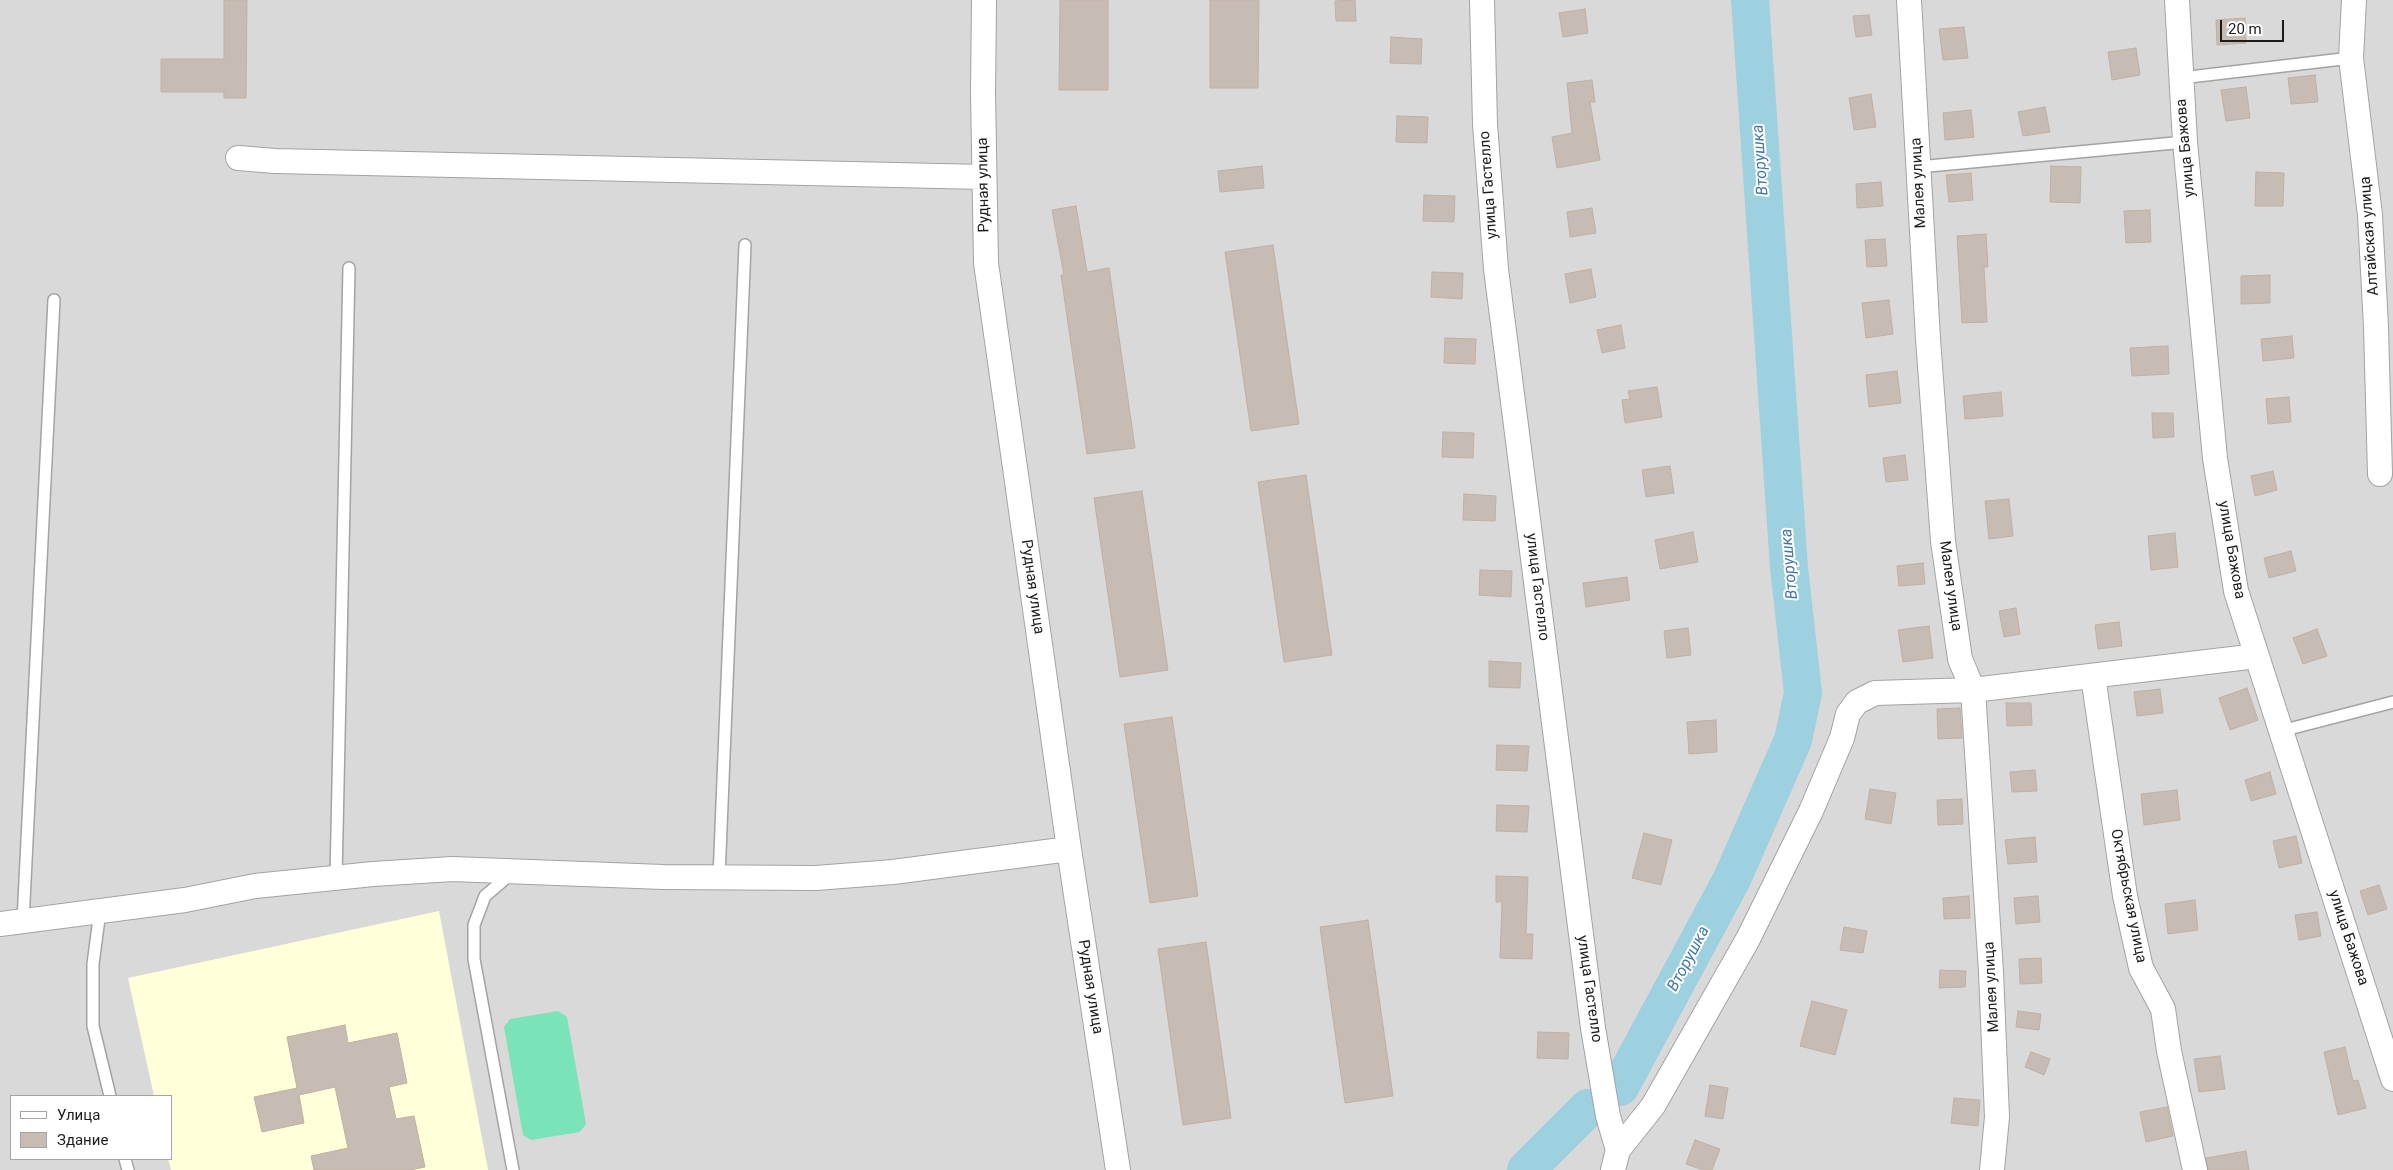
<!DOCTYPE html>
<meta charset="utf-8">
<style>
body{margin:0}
#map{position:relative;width:2393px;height:1170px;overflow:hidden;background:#eeeae1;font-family:Roboto,sans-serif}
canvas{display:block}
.legend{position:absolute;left:10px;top:1095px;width:162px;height:65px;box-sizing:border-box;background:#fff;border:1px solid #a4a4a4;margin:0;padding:6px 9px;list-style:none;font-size:15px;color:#1c1c1c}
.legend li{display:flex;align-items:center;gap:10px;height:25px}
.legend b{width:25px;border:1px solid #a4a4a4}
.scale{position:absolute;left:2220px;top:20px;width:64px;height:22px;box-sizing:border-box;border:2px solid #1c1c1c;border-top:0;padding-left:6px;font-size:15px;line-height:18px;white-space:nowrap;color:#1c1c1c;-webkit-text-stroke:4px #fff;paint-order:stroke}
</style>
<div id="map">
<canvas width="2393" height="1170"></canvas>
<ul class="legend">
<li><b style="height:6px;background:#fff"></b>Улица</li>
<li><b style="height:14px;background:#c6bcb4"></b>Здание</li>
</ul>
<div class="scale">20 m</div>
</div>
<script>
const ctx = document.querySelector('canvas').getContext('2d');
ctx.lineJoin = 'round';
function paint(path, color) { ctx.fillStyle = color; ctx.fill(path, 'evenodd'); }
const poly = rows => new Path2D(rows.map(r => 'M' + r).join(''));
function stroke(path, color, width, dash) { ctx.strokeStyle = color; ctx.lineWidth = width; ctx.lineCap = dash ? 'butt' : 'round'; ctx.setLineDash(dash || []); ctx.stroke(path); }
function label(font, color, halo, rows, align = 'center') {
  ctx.font = font + ' Roboto,sans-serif'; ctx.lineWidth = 4; ctx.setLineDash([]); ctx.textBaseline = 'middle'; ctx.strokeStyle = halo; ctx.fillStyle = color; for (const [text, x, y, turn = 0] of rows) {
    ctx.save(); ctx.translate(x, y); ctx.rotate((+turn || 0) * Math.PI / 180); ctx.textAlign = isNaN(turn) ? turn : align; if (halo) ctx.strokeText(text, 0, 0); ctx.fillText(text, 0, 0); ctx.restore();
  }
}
paint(poly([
 [0,0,2393,0,2393,1170,0,1170],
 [11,1096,171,1096,171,1159,11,1159]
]), '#dad9d9');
paint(poly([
 [439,911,488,1170,171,1170,168,1159,171,1159,171,1096,154,1096,128,978]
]), '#ffffd9');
paint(poly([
 [558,1011,567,1017,586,1124,580,1132,531,1140,523,1135,504,1027,510,1019]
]), '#7ae3b9');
stroke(poly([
 [1620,1087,1732,879,1793,740,1803,693,1789,568,1750,0],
 [1526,1170,1588,1108]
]), '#9ed1df', 38);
const building = poly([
 [224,0,247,0,246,98,224,98,224,92,161,92,161,59,224,59,224,0],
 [1060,0,1108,0,1108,90,1059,90,1060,0],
 [1210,0,1259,0,1258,88,1210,88,1210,0],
 [1355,0,1356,21,1336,21,1335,1,1355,0],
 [1585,9,1588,33,1563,37,1559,13,1585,9],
 [1869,15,1872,35,1856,37,1853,16,1869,15],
 [2245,18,2246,43,2217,45,2216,20,2245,18],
 [1964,27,1968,58,1943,60,1939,29,1964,27],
 [1391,37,1422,39,1421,64,1390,63,1391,37],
 [2136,48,2140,75,2112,80,2108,52,2136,48],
 [2315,75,2318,102,2291,104,2288,78,2315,75],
 [1592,80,1595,102,1590,102,1600,160,1557,168,1552,137,1572,133,1567,83,1592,80],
 [2246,87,2250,118,2226,121,2221,90,2246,87],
 [1871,94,1876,127,1854,130,1849,98,1871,94],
 [2045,107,2050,132,2023,136,2018,112,2045,107],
 [1971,110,1974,137,1945,140,1943,113,1971,110],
 [1397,116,1428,117,1427,143,1396,142,1397,116],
 [1262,166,1264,188,1220,192,1218,171,1262,166],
 [2051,166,2081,167,2080,203,2050,202,2051,166],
 [2256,172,2284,173,2283,206,2255,206,2256,172],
 [1971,173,1973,200,1949,202,1946,175,1971,173],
 [1881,182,1883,206,1857,208,1856,184,1881,182],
 [1424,195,1455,196,1454,222,1423,221,1424,195],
 [1076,206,1087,272,1109,268,1135,448,1087,454,1061,275,1064,275,1052,210,1076,206],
 [1592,208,1596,233,1570,237,1567,212,1592,208],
 [2150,210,2151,242,2126,243,2124,211,2150,210],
 [1986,234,1988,267,1984,267,1987,322,1962,323,1957,236,1986,234],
 [1885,239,1887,266,1867,267,1865,240,1885,239],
 [1273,245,1299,424,1251,431,1225,252,1273,245],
 [1591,269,1596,297,1570,303,1565,274,1591,269],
 [1432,272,1463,273,1462,299,1431,297,1432,272],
 [2270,275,2270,303,2241,304,2241,276,2270,275],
 [1889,300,1893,334,1866,338,1862,303,1889,300],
 [1621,325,1625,348,1602,353,1597,330,1621,325],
 [2292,336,2294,358,2263,361,2261,339,2292,336],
 [1445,338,1476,339,1475,364,1444,363,1445,338],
 [2168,346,2169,374,2132,376,2130,348,2168,346],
 [1897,371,1901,403,1869,407,1866,375,1897,371],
 [1657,387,1662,417,1625,423,1622,400,1630,399,1628,391,1657,387],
 [2001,392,2003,416,1965,419,1963,396,2001,392],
 [2289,397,2291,422,2268,424,2266,399,2289,397],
 [2152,413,2173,413,2174,437,2153,438,2152,413],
 [1443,432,1474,433,1473,458,1442,457,1443,432],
 [1905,455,1908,480,1886,482,1883,458,1905,455],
 [1670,466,1674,493,1646,497,1642,470,1670,466],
 [2273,471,2277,490,2255,496,2251,476,2273,471],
 [1306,475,1332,655,1284,662,1258,482,1306,475],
 [1142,491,1168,670,1120,677,1094,498,1142,491],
 [1464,494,1496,496,1495,521,1463,520,1464,494],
 [2009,499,2013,536,1989,539,1985,501,2009,499],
 [1693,532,1698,562,1660,569,1655,540,1693,532],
 [2175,533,2178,567,2151,570,2148,536,2175,533],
 [2291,551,2296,571,2269,578,2264,558,2291,551],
 [1923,563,1925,584,1899,586,1897,566,1923,563],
 [1480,570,1512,571,1511,597,1479,595,1480,570],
 [1627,577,1630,600,1586,607,1583,583,1627,577],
 [2016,608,2020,634,2004,637,1999,611,2016,608],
 [2119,622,2122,646,2098,649,2095,625,2119,622],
 [1929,626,1933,658,1903,662,1898,630,1929,626],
 [1688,628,1691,655,1667,658,1664,631,1688,628],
 [2317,629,2327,656,2303,664,2293,638,2317,629],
 [1489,661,1521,663,1520,688,1489,687,1489,661],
 [2247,688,2258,720,2230,730,2219,698,2247,688],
 [2160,689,2163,713,2137,716,2134,692,2160,689],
 [2006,703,2031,703,2032,725,2007,726,2006,703],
 [1960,708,1962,738,1938,739,1937,709,1960,708],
 [1172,717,1198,896,1150,903,1124,724,1172,717],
 [1716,720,1717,752,1689,754,1687,722,1716,720],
 [1497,745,1529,746,1527,771,1496,770,1497,745],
 [2035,770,2037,791,2012,792,2010,772,2035,770],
 [2270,772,2276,794,2251,801,2245,780,2270,772],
 [1870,789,1896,793,1891,824,1865,819,1870,789],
 [2177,790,2180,820,2144,825,2141,794,2177,790],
 [1962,799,1963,824,1938,825,1937,800,1962,799],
 [1497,805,1529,806,1527,832,1496,831,1497,805],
 [1644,833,1672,840,1661,885,1632,878,1644,833],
 [2296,836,2302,863,2279,868,2273,841,2296,836],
 [2035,837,2037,862,2008,864,2005,840,2035,837],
 [1496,876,1528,877,1526,934,1533,934,1532,959,1500,958,1502,902,1496,902,1496,876],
 [2379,885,2387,909,2368,915,2360,891,2379,885],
 [1969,896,1970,918,1944,919,1943,898,1969,896],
 [2038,896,2040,922,2016,924,2014,898,2038,896],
 [2195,900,2198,930,2168,934,2165,904,2195,900],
 [2317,912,2321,936,2299,940,2295,915,2317,912],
 [1368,920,1393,1096,1345,1103,1320,927,1368,920],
 [1844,927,1867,931,1863,953,1840,950,1844,927],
 [1206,942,1231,1118,1183,1125,1158,949,1206,942],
 [2041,958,2042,983,2020,984,2019,959,2041,958],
 [1940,970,1966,971,1965,987,1939,988,1940,970],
 [1812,1001,1847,1010,1835,1055,1800,1046,1812,1001],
 [2018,1011,2041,1014,2039,1030,2016,1027,2018,1011],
 [345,1025,348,1043,397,1033,407,1083,389,1087,396,1119,414,1116,425,1167,410,1170,314,1170,311,1156,348,1148,335,1087,299,1095,304,1123,262,1132,254,1097,297,1088,287,1037,345,1025],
 [1538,1032,1569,1033,1568,1059,1537,1058,1538,1032],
 [2345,1047,2353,1081,2358,1080,2366,1108,2338,1115,2324,1052,2345,1047],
 [2031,1052,2050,1059,2044,1075,2025,1067,2031,1052],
 [2220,1056,2225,1089,2199,1092,2194,1059,2220,1056],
 [1710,1085,1728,1088,1723,1119,1705,1116,1710,1085],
 [1954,1098,1980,1100,1978,1126,1951,1123,1954,1098],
 [2167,1107,2173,1136,2146,1142,2140,1112,2167,1107],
 [1695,1140,1720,1149,1712,1170,1703,1170,1686,1164,1695,1140],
 [2246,1151,2249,1170,2208,1170,2206,1158,2246,1151]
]);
paint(building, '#c6bcb4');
stroke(building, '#c1b0a3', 1);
const lane = poly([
 [2181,78,2351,58],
 [1918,167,2185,142],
 [2281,731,2393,702],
 [512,873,485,896,474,925,474,959,513,1170],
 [719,877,745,245],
 [336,878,349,268],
 [100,911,93,964,93,1026,110,1096],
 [23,921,54,300],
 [125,1159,128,1170]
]);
const street = poly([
 [984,0,983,93,986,263,1069,849,1118,1170],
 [1482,0,1485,124,1496,269,1593,1028,1608,1116,1618,1150,1613,1170],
 [1909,0,1928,339,1943,541,1960,659,1973,690,1991,972,1997,1117,1992,1170],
 [2177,0,2185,142,2215,458,2236,591,2393,1079],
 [2354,0,2351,58,2370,215,2376,327,2380,474],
 [238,158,275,161,984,177],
 [2093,676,2125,896,2141,968,2163,1009,2169,1051,2195,1170],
 [0,924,185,900,255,886,373,874,452,869,663,877,816,878,893,872,1069,849],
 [1618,1150,1653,1106,1748,939,1811,811,1842,738,1848,714,1857,702,1875,693,1973,690,2257,656]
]);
stroke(lane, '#a3a3a3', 14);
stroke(street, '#a3a3a3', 26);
stroke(lane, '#fff', 11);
stroke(street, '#fff', 24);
label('15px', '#1c1c1c', '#fff', [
 ["улица Бажова",2186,148,-95],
 ["Малея улица",1919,183,-93],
 ["Рудная улица",984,185,-91],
 ["улица Гастелло",1489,185,-94],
 ["Алтайская улица",2370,236,-94],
 ["улица Бажова",2231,550,80],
 ["Малея улица",1950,586,82],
 ["Рудная улица",1032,587,82],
 ["улица Гастелло",1537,587,83],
 ["Октябрьская улица",2128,896,79],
 ["улица Бажова",2348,938,72],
 ["Рудная улица",1090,987,81],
 ["Малея улица",1992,987,-93],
 ["улица Гастелло",1589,989,82]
]);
label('italic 16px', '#4176a8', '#fff', [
 ["Вторушка",1761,160,-94],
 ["Вторушка",1790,564,-95],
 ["Вторушка",1689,959,-62]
]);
</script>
